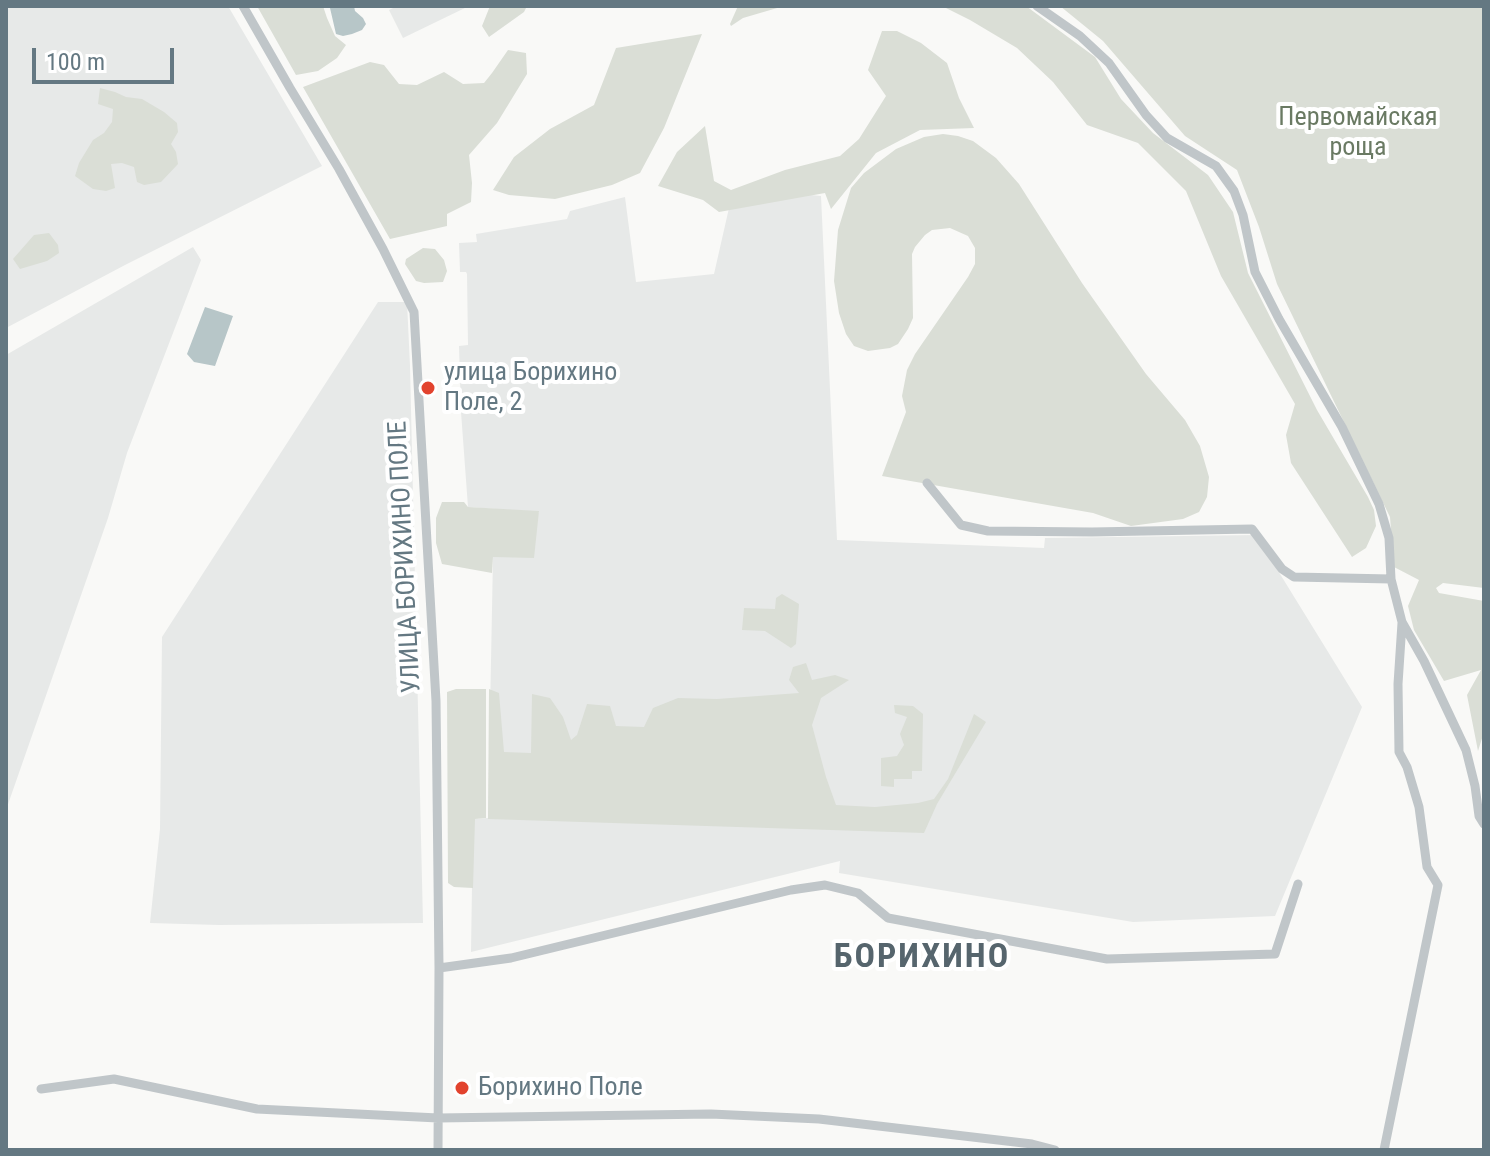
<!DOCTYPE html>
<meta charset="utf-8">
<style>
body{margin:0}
#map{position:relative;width:1490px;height:1156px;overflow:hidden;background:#f9f9f7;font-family:"Roboto Condensed",sans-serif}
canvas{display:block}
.frame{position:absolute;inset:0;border:8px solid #647882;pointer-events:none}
.scale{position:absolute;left:32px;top:48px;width:142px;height:36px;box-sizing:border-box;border:4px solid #647882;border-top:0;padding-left:10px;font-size:24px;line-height:28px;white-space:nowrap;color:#647882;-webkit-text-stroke:6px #fff;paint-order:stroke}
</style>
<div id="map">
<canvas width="1490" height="1156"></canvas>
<div class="frame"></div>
<div class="scale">100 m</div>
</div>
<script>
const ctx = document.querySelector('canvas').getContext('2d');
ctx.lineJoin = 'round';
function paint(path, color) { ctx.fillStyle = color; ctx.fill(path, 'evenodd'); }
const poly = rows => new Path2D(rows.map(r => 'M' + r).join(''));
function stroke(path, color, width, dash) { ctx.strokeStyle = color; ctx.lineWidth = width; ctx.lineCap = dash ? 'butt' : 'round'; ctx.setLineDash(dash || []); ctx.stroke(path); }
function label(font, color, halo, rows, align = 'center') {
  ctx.font = font + ' "Roboto Condensed",sans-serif'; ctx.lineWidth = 8; ctx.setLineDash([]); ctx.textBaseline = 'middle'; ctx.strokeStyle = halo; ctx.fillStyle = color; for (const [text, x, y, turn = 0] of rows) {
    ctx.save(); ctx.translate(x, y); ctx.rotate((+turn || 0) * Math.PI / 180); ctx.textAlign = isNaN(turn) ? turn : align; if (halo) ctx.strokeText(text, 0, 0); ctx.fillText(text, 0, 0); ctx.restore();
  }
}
paint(poly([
 [6,6,228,6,322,166,125,265,6,328],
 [397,6,467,6,467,7,403,38,389,10],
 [801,194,821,196,837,540,1044,548,1045,538,1256,535,1362,707,1275,916,1133,922,839,873,840,861,471,952,473,819,488,818,493,557,539,512,468,507,461,412,459,346,468,345,467,274,466,272,460,272,459,243,477,242,476,234,567,219,570,211,625,197,636,282,714,274,729,208],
 [193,247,201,260,127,453,108,518,6,810,6,355],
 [378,302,407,302,410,366,423,923,219,925,150,923,160,829,162,637]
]), '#e7e9e8');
paint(poly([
 [257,6,323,6,327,18,335,36,346,45,337,58,318,71,296,75],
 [490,6,527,6,524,12,489,37,482,26],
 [738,6,784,6,743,18,731,26,730,24],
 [942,6,1026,6,1095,57,1121,99,1153,133,1208,175,1233,212,1248,273,1317,410,1368,497,1374,510,1376,526,1366,548,1352,557,1291,463,1286,435,1295,404,1221,276,1186,191,1138,143,1087,125,1053,82,1017,48,970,20],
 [1060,6,1484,6,1484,588,1443,583,1436,588,1439,593,1484,601,1484,732,1478,751,1467,695,1481,670,1444,681,1414,630,1408,606,1419,580,1394,567,1390,517,1277,284,1259,227,1237,170,1185,136,1103,41],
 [882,31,897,31,921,43,947,63,959,98,974,128,920,130,876,153,831,209,825,193,719,212,703,200,658,186,677,152,705,126,714,181,731,190,785,170,840,156,859,139,886,96,868,70],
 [702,34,664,128,640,173,612,185,555,199,509,195,493,190,514,157,550,129,594,105,616,48],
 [508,50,526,53,527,74,497,123,469,155,472,183,471,202,447,214,447,226,390,239,303,87,370,62,384,65,399,84,417,85,444,72,463,84,484,83,492,73],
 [100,88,115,92,126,97,142,99,164,112,177,123,178,132,171,144,176,152,178,164,161,182,144,185,137,182,134,167,122,163,111,164,115,188,106,191,93,189,75,176,79,163,93,140,104,133,112,122,113,109,98,104],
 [943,134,958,136,973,141,996,158,1019,184,1082,283,1146,374,1185,420,1200,446,1209,477,1207,497,1199,512,1183,519,1131,526,1093,513,882,476,906,412,902,396,907,370,915,354,968,277,975,264,975,248,968,236,950,228,932,230,925,235,915,247,912,254,913,318,908,329,898,344,890,348,868,351,854,346,846,334,839,313,834,281,838,230,851,188,864,173,896,149,924,137],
 [49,233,58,245,59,253,47,261,20,269,13,259,34,235],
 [423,248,435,249,444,260,447,271,443,282,424,283,416,281,405,264,406,259],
 [442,502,464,502,468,507,539,511,534,558,493,557,492,573,442,564,436,543,436,518],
 [782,594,799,604,796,644,791,648,765,631,742,630,744,608,775,609,776,598],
 [806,663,812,680,835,675,849,680,821,698,812,725,826,777,836,805,875,807,918,803,934,799,948,779,974,714,986,722,937,804,924,833,488,819,489,689,499,693,504,752,531,753,532,694,550,698,563,717,571,740,577,735,587,704,610,706,616,726,644,727,653,708,678,698,717,699,799,693,789,680,793,667],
 [456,689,486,689,486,818,475,819,473,888,454,887,448,883,447,692],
 [894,705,913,706,923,714,922,771,912,771,912,779,894,779,894,787,881,786,881,758,897,756,904,745,900,734,907,717,895,713]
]), '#daded6');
paint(poly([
 [333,6,354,6,355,11,363,18,366,24,362,30,352,34,343,36,336,34,330,8],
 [205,307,233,316,215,366,194,362,187,354]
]), '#b7c6c8');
stroke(poly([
 [243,6,290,88,339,169,383,249,414,312,436,701,439,968,438,1150],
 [1037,6,1080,36,1109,63,1146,115,1167,138,1216,166,1234,191,1243,215,1255,272,1279,319,1342,427,1379,504,1389,538,1391,579,1402,622,1424,661,1466,750,1475,786,1479,816,1484,824],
 [927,483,961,525,988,531,1092,532,1252,529,1282,569,1294,577,1391,579],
 [439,968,511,958,791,890,825,885,858,893,888,918,1107,959,1275,954,1298,884],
 [41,1089,114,1079,257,1109,438,1118,711,1114,819,1119,1032,1144,1055,1150],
 [1384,1150,1438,885,1427,867,1419,807,1407,767,1399,752,1398,684,1402,623]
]), '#c0c6c9', 9);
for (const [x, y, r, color] of [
 [428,388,8,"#e2432e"],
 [462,1088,8,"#e2432e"]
]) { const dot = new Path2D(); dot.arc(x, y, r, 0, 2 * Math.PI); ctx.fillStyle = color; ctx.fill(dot); stroke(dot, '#fff', 3); }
label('26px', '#6a7a63', '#fff', [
 ["Первомайская",1358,118],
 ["роща",1358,148]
]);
label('26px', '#647882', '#fff', [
 ["улица Борихино",444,373],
 ["Поле, 2",444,403],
 ["Борихино Поле",478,1088]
], 'left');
label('26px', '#647882', '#fff', [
 ["УЛИЦА БОРИХИНО ПОЛЕ",406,557,-93]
]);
ctx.letterSpacing = '2px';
label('bold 34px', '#56656d', '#fff', [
 ["БОРИХИНО",922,958]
]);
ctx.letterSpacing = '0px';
</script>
